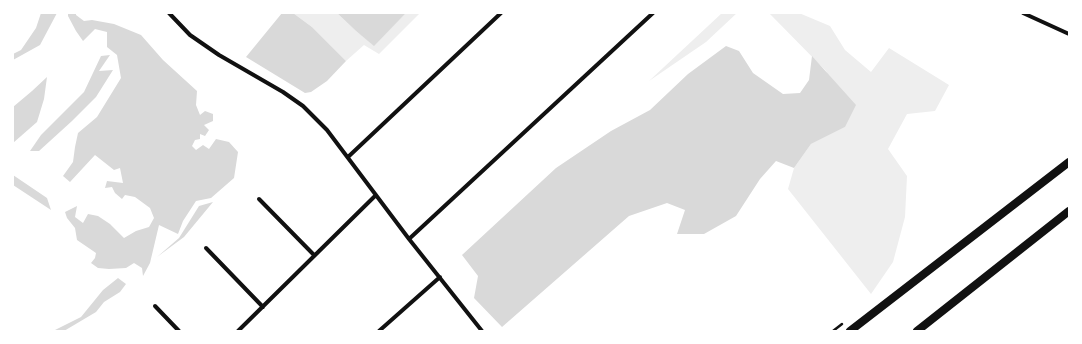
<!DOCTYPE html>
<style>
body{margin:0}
#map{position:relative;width:1082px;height:344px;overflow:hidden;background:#fff;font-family:Quicksand,sans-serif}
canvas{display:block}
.frame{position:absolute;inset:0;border:14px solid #fff;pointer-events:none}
</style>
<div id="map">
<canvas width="1082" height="344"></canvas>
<div class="frame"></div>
</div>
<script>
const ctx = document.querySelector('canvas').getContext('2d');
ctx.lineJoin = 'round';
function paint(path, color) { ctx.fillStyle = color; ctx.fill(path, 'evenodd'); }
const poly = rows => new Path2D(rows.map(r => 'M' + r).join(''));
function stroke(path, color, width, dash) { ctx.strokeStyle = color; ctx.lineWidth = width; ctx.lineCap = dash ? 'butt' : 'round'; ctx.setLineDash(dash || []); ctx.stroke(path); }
paint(poly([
 [293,13,337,13,356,31,374,45,406,13,420,13,379,54,364,45,346,61,312,27],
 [722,13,737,13,706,42,649,81],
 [769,13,799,13,830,26,845,50,871,72,889,48,949,85,935,111,907,114,888,149,907,176,905,217,893,262,871,294,788,189,794,168,811,144,845,127,826,71]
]), '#eee');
paint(poly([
 [41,13,57,13,40,45,13,60,13,54,21,50,36,28],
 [68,13,76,13,76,15,84,21,92,20,114,24,141,35,163,60,197,91,196,105,200,115,205,111,213,114,213,121,204,125,209,130,205,136,200,134,200,139,195,140,192,146,196,150,203,145,209,149,216,139,229,142,238,152,234,178,211,198,196,201,183,221,178,234,159,225,150,263,143,276,142,268,134,263,126,268,109,269,98,268,91,263,95,258,96,253,77,240,75,228,67,218,65,212,77,206,75,217,83,223,88,214,98,216,110,224,124,238,136,231,149,227,154,218,150,208,135,197,125,195,122,199,115,193,112,187,105,188,107,181,123,183,120,168,114,170,95,155,70,182,63,176,73,162,75,147,78,133,97,117,121,78,117,55,107,47,107,32,95,29,83,41,76,31,68,16],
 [282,13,293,13,312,27,346,61,327,81,311,92,305,93,246,57],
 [337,13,406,13,374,46,356,31],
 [726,46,739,51,753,73,783,94,800,93,809,80,812,56,856,105,845,127,811,144,794,168,776,161,760,179,736,216,704,234,677,234,685,210,667,203,629,216,502,327,474,298,478,276,462,255,556,168,611,131,650,110,688,74],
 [110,55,99,71,113,70,96,97,72,121,39,151,30,151,41,135,84,92,101,56],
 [47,77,44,99,37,122,13,143,13,107,32,91],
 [13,175,47,198,51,210,13,185],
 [213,202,184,237,157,257,179,238,199,206],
 [118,278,126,284,120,292,104,302,96,312,64,331,53,331,81,317,103,290]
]), '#d9d9d9');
stroke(poly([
 [833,331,842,324]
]), '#111', 2.5);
stroke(poly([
 [169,13,190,35,219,55,283,92,303,106,327,130,409,239,482,331],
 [1023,13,1069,34],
 [348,157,501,13],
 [259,199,314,255],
 [409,239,653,13],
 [206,248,263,307],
 [155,306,179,331],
 [238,331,376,195],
 [379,331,440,277]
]), '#111', 4);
stroke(poly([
 [850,331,1069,162],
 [917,331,1069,211]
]), '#111', 8);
</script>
